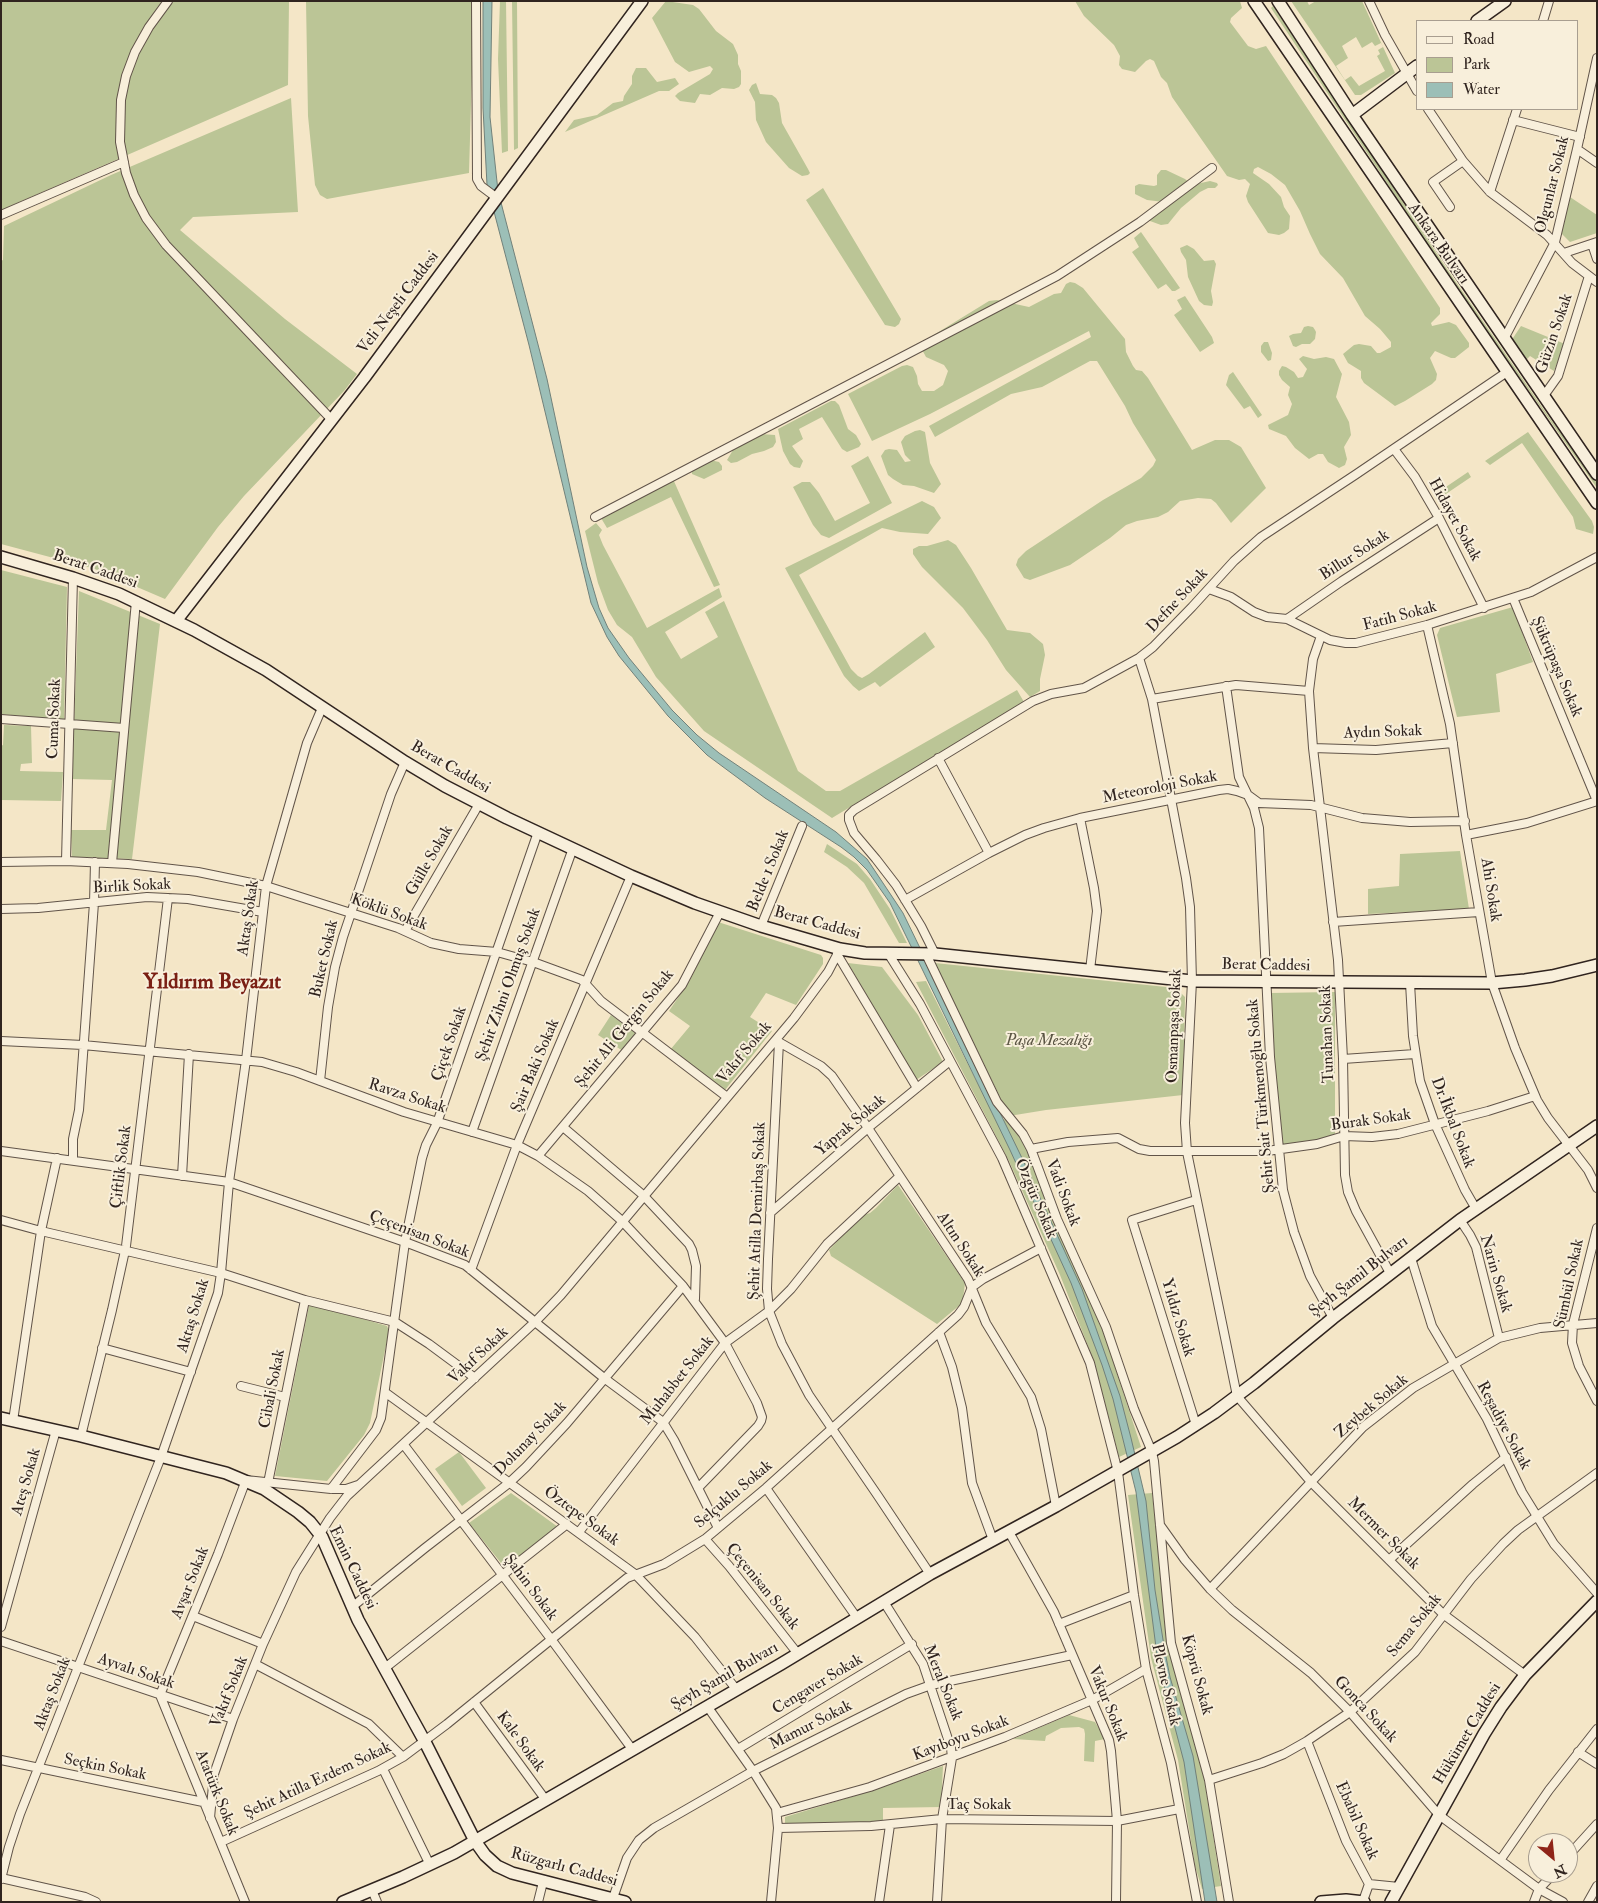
<!DOCTYPE html>
<meta charset="utf-8">
<style>
body{margin:0}
#map{position:relative;width:1598px;height:1903px;overflow:hidden;background:#f4e6c7;font-family:"IM FELL Double Pica",serif}
canvas{display:block}
.frame{position:absolute;inset:0;border:2px solid #30241f;pointer-events:none}
.legend{position:absolute;left:1416px;top:20px;width:162px;height:90px;box-sizing:border-box;background:#f8efdb;border:1px solid #a89e90;margin:0;padding:6px 9px;list-style:none;font-size:15px;color:#30241f}
.legend li{display:flex;align-items:center;gap:10px;height:25px}
.legend b{width:25px;border:1px solid #a89e90}
.north{position:absolute;left:1528px;top:1833px;width:50px;height:50px;box-sizing:border-box;background:#f8efdb;border:1px solid #a89e90;border-radius:50%;rotate:152deg;font-size:14px;font-weight:700;line-height:20px;text-align:center;color:#30241f}
.north::after{content:'';display:block;margin:auto;width:18px;height:22px;background:#8f2418;clip-path:polygon(50% 0,100% 100%,50% 72%,0 100%)}
</style>
<div id="map">
<canvas width="1598" height="1903"></canvas>
<div class="frame"></div>
<ul class="legend">
<li><b style="height:6px;background:#f8efdb"></b>Road</li>
<li><b style="height:14px;background:#bbc596"></b>Park</li>
<li><b style="height:14px;background:#9cbfb7"></b>Water</li>
</ul>
<div class="north">N</div>
</div>
<script>
const ctx = document.querySelector('canvas').getContext('2d');
ctx.lineJoin = 'round';
function paint(path, color) { ctx.fillStyle = color; ctx.fill(path, 'evenodd'); }
const poly = rows => new Path2D(rows.map(r => 'M' + r).join(''));
function stroke(path, color, width, dash) { ctx.strokeStyle = color; ctx.lineWidth = width; ctx.lineCap = dash ? 'butt' : 'round'; ctx.setLineDash(dash || []); ctx.stroke(path); }
function label(font, color, halo, rows, align = 'center') {
  ctx.font = font + ' "IM FELL Double Pica",serif'; ctx.lineWidth = 4; ctx.setLineDash([]); ctx.textBaseline = 'middle'; ctx.strokeStyle = halo; ctx.fillStyle = color; for (const [text, x, y, turn = 0] of rows) {
    ctx.save(); ctx.translate(x, y); ctx.rotate((+turn || 0) * Math.PI / 180); ctx.textAlign = isNaN(turn) ? turn : align; if (halo) ctx.strokeText(text, 0, 0); ctx.fillText(text, 0, 0); ctx.restore();
  }
}
paint(poly([
 [1,1,289,1,288,85,1,210],
 [306,1,474,1,469,173,327,199,320,195,315,185,308,116],
 [500,1,506,1,508,151,502,153,498,59],
 [512,1,517,1,518,148,514,150],
 [666,1,693,5,699,9,716,31,733,44,738,55,738,64,741,71,741,84,739,87,734,89,722,88,710,95,700,94,695,103,680,101,675,96,678,93,710,74,713,69,710,66,689,72,675,62,652,18],
 [1075,1,1240,1,1242,8,1231,18,1230,22,1248,46,1256,49,1266,46,1440,308,1440,314,1431,323,1432,326,1449,322,1456,325,1469,343,1469,347,1455,358,1451,358,1435,351,1430,358,1437,374,1436,380,1432,384,1405,401,1395,406,1364,383,1361,378,1361,371,1348,363,1343,354,1354,345,1359,344,1371,346,1377,353,1380,353,1391,347,1391,342,1380,329,1365,316,1343,278,1320,254,1310,234,1300,211,1285,185,1271,174,1258,167,1254,169,1253,173,1269,184,1281,197,1284,207,1290,216,1289,229,1284,233,1279,235,1268,233,1248,202,1246,196,1250,184,1245,179,1239,180,1227,176,1172,97,1167,83,1161,77,1154,61,1150,59,1146,61,1135,72,1122,69,1119,65,1120,56,1114,45,1084,16],
 [1291,1,1307,1,1309,5,1316,1,1362,1,1395,73,1361,95,1355,95],
 [1356,37,1362,48,1372,42,1375,46,1381,43,1383,47,1378,50,1380,54,1377,56,1385,71,1359,86,1351,76,1345,80,1336,66,1348,58,1342,46],
 [1273,6,1447,269,1544,410,1597,483,1597,488,1446,272,1271,8],
 [636,68,646,68,657,82,675,78,679,84,669,91,659,91,565,132,574,120,597,115,613,103,623,101,624,96,632,84,632,76],
 [756,83,760,94,772,95,776,98,779,103,782,123,808,169,810,173,808,175,802,176,789,168,766,142,756,120,755,102,749,90,752,85],
 [291,98,298,212,193,217,180,230,285,319,357,374,344,391,244,496,218,527,165,599,95,569,1,544,1,261,3,260,4,226,111,175],
 [1161,170,1166,170,1185,179,1192,185,1210,181,1217,183,1218,185,1215,188,1208,188,1200,192,1181,208,1168,224,1161,225,1150,221,1147,217,1164,202,1147,200,1135,194,1135,186,1139,184,1154,186,1157,185,1157,175],
 [823,188,901,319,899,324,895,327,885,325,806,200],
 [1570,197,1597,215,1597,233,1570,242,1561,233],
 [1141,232,1180,288,1175,291,1172,291,1166,284,1158,289,1132,252,1139,247,1134,238],
 [1187,245,1194,249,1204,261,1214,260,1216,264,1211,291,1213,302,1212,306,1204,305,1199,301,1188,277,1186,260,1181,252,1180,248],
 [1070,282,1075,283,1083,288,1125,339,1126,352,1133,366,1136,370,1142,371,1148,378,1192,450,1215,440,1229,440,1241,447,1266,488,1231,523,1216,503,1211,499,1198,498,1180,501,1168,512,1158,517,1137,521,1126,525,1110,538,1070,565,1030,580,1024,578,1016,565,1018,559,1026,551,1103,500,1141,478,1153,466,1156,460,1133,423,1125,406,1097,361,1090,361,1042,387,1011,394,935,437,929,426,1091,337,1089,331,930,414,872,441,848,394,902,366,907,365,913,367,917,376,918,384,922,391,934,391,943,385,948,371,944,365,926,357,919,344,989,301,997,300,1029,307,1054,294,1061,293,1066,284],
 [1185,296,1212,337,1214,343,1200,352,1174,315,1182,309,1177,300],
 [1308,326,1313,327,1315,330,1316,332,1315,339,1310,344,1302,344,1296,347,1293,346,1289,336,1293,334,1301,333,1304,327],
 [1521,326,1565,344,1554,371,1530,356,1525,361,1511,341],
 [1264,342,1268,342,1272,353,1271,360,1268,361,1261,352,1261,346],
 [1303,356,1314,359,1326,357,1334,359,1342,374,1336,397,1349,422,1351,435,1344,447,1347,459,1345,465,1339,468,1328,462,1323,454,1318,454,1309,459,1295,448,1286,436,1269,429,1268,425,1288,415,1292,404,1288,395,1290,387,1282,380,1279,375,1279,371,1282,366,1286,367,1294,372,1298,378,1303,377,1307,369,1299,359],
 [1233,372,1262,415,1258,418,1250,406,1244,409,1226,385,1229,375],
 [831,401,835,401,839,405,848,429,856,435,861,444,859,447,847,452,842,449,822,417,799,429,803,439,792,446,803,461,800,468,794,467,790,464,783,451,778,429],
 [920,430,925,432,930,463,941,484,934,493,914,486,903,485,893,479,888,475,881,456,885,450,889,449,897,450,905,462,911,461,905,455,901,442,905,436,915,431],
 [1528,432,1592,521,1594,527,1593,534,1576,529,1573,517,1522,443,1490,465,1485,461],
 [761,434,775,435,776,442,773,447,764,451,752,454,737,462,731,463,727,460,733,450],
 [868,456,892,503,829,538,821,535,813,525,793,487,802,482,810,482,819,493,835,521,870,503,851,466],
 [710,460,719,462,722,466,722,470,704,479,692,474,692,470],
 [1468,472,1471,477,1437,500,1434,495],
 [673,479,720,585,714,587,671,497,607,528,601,518],
 [922,501,934,507,941,518,928,534,900,532,882,528,799,575,851,669,858,676,862,678,869,674,925,632,935,647,880,687,875,682,859,691,853,686,844,676,785,568],
 [596,523,602,530,599,535,603,545,647,628,719,588,722,597,665,632,681,659,718,637,705,612,724,601,798,771,826,791,840,791,1017,690,1024,702,832,818,704,731,656,677,632,637,617,625,608,610,598,583,585,531],
 [948,540,956,545,971,568,1007,630,1030,633,1043,644,1045,655,1040,679,1040,691,1030,697,1006,670,987,640,963,608,922,567,913,554,913,549,919,546,927,546],
 [1,570,67,587,64,720,1,714],
 [79,591,160,624,132,859,72,857,71,830,106,830,112,780,72,779],
 [1513,607,1533,662,1496,674,1500,712,1457,717,1437,635,1440,628],
 [4,725,31,726,32,763,21,764,20,771,63,772,61,801,1,800,1,746,3,745],
 [827,844,857,864,870,879,890,909,907,943,899,943,864,883,847,867,824,852],
 [1460,851,1469,909,1368,914,1368,889,1399,886,1400,854],
 [718,922,821,955,823,958,823,964,796,1005,766,993,750,1017,772,1031,725,1090,670,1050,690,1026,669,1011,690,980],
 [848,963,882,967,918,1015,943,1062,916,1080],
 [935,963,1176,988,1185,997,1183,1095,1046,1110,1009,1116],
 [926,981,997,1122,1008,1118,1024,1143,1060,1232,1098,1315,1141,1447,1119,1457,1094,1361,1060,1275,1009,1161,916,982],
 [1335,992,1335,1136,1314,1142,1281,1148,1270,993],
 [611,1015,637,1034,623,1051,598,1035],
 [898,1185,965,1283,963,1299,960,1305,937,1324,831,1256,829,1250,861,1216,870,1213,876,1208],
 [313,1304,387,1326,389,1331,370,1423,364,1435,327,1481,275,1476,309,1306],
 [459,1452,486,1488,462,1506,435,1469],
 [511,1493,558,1527,505,1568,469,1523],
 [1152,1493,1171,1658,1203,1771,1221,1886,1202,1889,1195,1866,1178,1760,1151,1658,1128,1495],
 [1069,1715,1095,1722,1105,1739,1095,1741,1094,1762,1084,1761,1085,1734,1084,1729,1079,1727,1061,1728,1046,1736,1045,1741,1013,1739],
 [943,1766,941,1807,883,1808,883,1821,785,1826,785,1817,874,1790]
]), '#bbc596');
const water = poly([
 [483,1,492,1,490,117,498,191,547,379,587,567,599,608,608,628,629,658,672,710,697,735,719,753,836,832,867,859,903,913,1021,1156,1082,1289,1120,1396,1131,1438,1146,1501,1155,1590,1165,1652,1170,1677,1193,1756,1217,1902,1205,1902,1184,1762,1158,1663,1136,1492,1113,1399,1102,1365,1071,1283,1010,1150,890,903,867,870,854,857,841,847,765,798,707,755,668,716,619,656,607,637,591,603,529,345,487,185,483,108,483,1]
]);
paint(water, '#9cbfb7');
stroke(water, '#71817a', 1);
const street = poly([
 [168,1,149,27,135,52,126,76,121,100,120,142,126,173,134,195,146,218,166,245,331,419],
 [476,1,477,179,481,186,497,198],
 [1369,1,1385,35,1417,91],
 [1543,21,1549,1],
 [1428,109,1463,161,1490,192,1547,235,1572,263,1597,282],
 [1513,120,1580,137],
 [1577,149,1597,163],
 [1490,192,1517,109],
 [1450,207,1433,182,1463,161],
 [1,215,124,162],
 [1592,244,1597,259],
 [1564,253,1597,242],
 [1504,339,1555,242,1577,149,1597,58],
 [1543,397,1558,376,1589,276],
 [1394,449,1415,477,1439,518,1484,608],
 [595,517,1057,276,1140,222,1212,168],
 [1209,589,1231,597,1254,612,1267,617,1287,619,1330,640,1346,643,1356,643,1427,625,1531,592,1597,557],
 [1513,598,1597,801],
 [1287,619,1342,581,1439,518],
 [1427,625,1450,724,1466,835,1492,983,1515,1048,1537,1100,1548,1118,1588,1170,1597,1188],
 [1321,636,1313,659,1309,691,1313,748,1338,960,1343,1059,1345,1175,1348,1192,1356,1211,1390,1273],
 [1139,658,1152,699,1186,878,1190,907,1192,981,1185,1123,1187,1152,1237,1396,1311,1482,1443,1614,1525,1675],
 [1226,686,1239,777,1254,808,1259,828,1270,1057,1283,1190,1294,1232,1310,1276,1333,1318],
 [1152,699,1236,685,1309,691],
 [1,719,124,728],
 [1313,748,1376,750,1453,743],
 [938,758,989,853],
 [1080,818,1094,888,1097,911,1090,970],
 [1466,835,1527,823,1597,801],
 [66,861,73,578],
 [1,862,66,861,128,864,198,872,266,886,398,928,431,943,459,949,497,952,533,962,582,980,601,1001,727,1097],
 [112,863,136,601],
 [905,900,989,853,1025,835,1044,828,1080,818,1219,790,1228,789,1237,791,1248,795,1259,803,1311,805,1362,818,1410,822,1465,821],
 [1,909,38,908,147,897,188,899,263,912],
 [1333,922,1479,912],
 [761,926,802,826],
 [405,931,479,804],
 [888,953,920,1004,1002,1158,1090,1363,1118,1472,1134,1595,1146,1669,1171,1763,1197,1902],
 [837,954,917,1088],
 [926,954,997,1102,1023,1134,1031,1149,1057,1219,1106,1327,1134,1409,1152,1452,1154,1461,1171,1643,1209,1780,1229,1902],
 [935,954,921,926,896,885,876,859,854,833,849,820,849,815,854,810,1033,701,1051,694,1084,688,1139,658,1153,647,1192,607,1234,561,1261,537,1355,475,1507,372],
 [1410,983,1413,1036,1420,1081,1435,1124,1465,1190,1476,1209],
 [1,1041,83,1045,262,1062,296,1072,404,1112,517,1145,538,1156,588,1191,622,1221,683,1286,725,1343,757,1403,762,1417,761,1421,758,1426,698,1488],
 [777,1041,821,1066,832,1076,868,1128,968,1279,986,1323,1031,1397,1041,1429,1056,1506],
 [779,1042,768,1259,767,1289,769,1311,782,1344,809,1395,878,1496,930,1574],
 [1343,1059,1415,1054],
 [320,1081,328,1007,335,967,343,937,391,794,405,762],
 [563,1127,643,1195,689,1244,692,1250,696,1266,695,1299],
 [472,1132,573,848],
 [1031,1149,1068,1142,1118,1138,1139,1149,1150,1151,1267,1151,1317,1144,1344,1136,1372,1137,1398,1134,1488,1111,1535,1096],
 [1,1151,229,1182,405,1242,465,1265,604,1378,663,1422,674,1440,718,1528],
 [538,1156,682,985,720,912],
 [73,1160,73,1139,79,1110,94,903,95,862],
 [182,1176,189,1054],
 [1196,1200,1132,1220,1196,1425],
 [770,1213,868,1128,950,1061],
 [1,1220,41,1231,221,1273,305,1300,395,1322,429,1344,475,1378],
 [1460,1220,1470,1235,1476,1247,1499,1338],
 [1597,1228,1573,1324,1572,1343,1579,1366,1597,1401],
 [1411,1258,1432,1326,1487,1419,1522,1492,1554,1544,1597,1593],
 [471,1270,517,1145,631,876],
 [939,1332,952,1367,962,1408,972,1483,993,1540],
 [102,1348,191,1372],
 [241,1386,285,1397],
 [386,1393,635,1574,695,1637,736,1689],
 [13,1421,41,1231,57,1158],
 [81,1436,112,1310,126,1246,168,898],
 [404,1445,551,1639,632,1749],
 [268,1483,305,1300],
 [766,1488,857,1618],
 [331,1489,376,1430,381,1418,405,1242,422,1158,426,1145,437,1123,538,832],
 [1160,1525,1185,1560,1210,1589,1232,1610,1311,1673,1350,1712,1439,1815,1539,1889,1563,1902],
 [579,1532,725,1343,769,1311,791,1289,827,1244,899,1177],
 [1009,1532,1054,1612,1109,1740,1111,1751,1117,1821,1116,1902],
 [705,1539,729,1566,798,1654],
 [1389,1560,1473,1484,1506,1457],
 [1210,1589,1363,1427,1413,1388,1499,1338,1540,1328,1597,1323],
 [884,1602,923,1664,951,1748,952,1758,942,1819,937,1902],
 [352,1607,425,1548,509,1483,526,1467,567,1423,683,1286],
 [193,1616,263,1644],
 [1059,1624,1134,1595],
 [1,1627,56,1430],
 [1,1641,233,1719],
 [255,1664,369,1724,403,1757],
 [385,1668,567,1524],
 [474,1702,545,1799],
 [707,1706,753,1771,776,1808,778,1828,771,1902],
 [1307,1741,1346,1841,1369,1884,1399,1887],
 [738,1749,912,1644],
 [1578,1752,1597,1764],
 [1,1760,203,1802],
 [383,1769,430,1865],
 [1209,1780,1262,1763,1284,1754,1307,1741,1350,1712,1415,1652,1471,1579,1503,1544,1518,1530,1597,1473],
 [777,1813,870,1787,1005,1737,1092,1700,1146,1669],
 [210,1818,214,1774,233,1719,263,1644,296,1572,330,1518,347,1496,536,1321,561,1295,794,1018,828,972,840,949],
 [778,1828,871,1826,942,1819,1117,1821,1179,1809],
 [221,1842,378,1771,403,1757,447,1724,627,1578,664,1564,705,1539,766,1488,958,1315,964,1307,972,1287,983,1279,1041,1248],
 [1568,1856,1597,1824],
 [1501,1859,1549,1790,1597,1729],
 [1,1878,85,1897,96,1902],
 [1,1879,9,1847,20,1814,161,1457,218,1293,221,1273,229,1182,246,1060,266,886,307,743,322,708],
 [372,1890,377,1902],
 [613,1898,627,1858,639,1840,654,1828,753,1771,906,1694,931,1685,1072,1655],
 [1363,1901,1369,1884],
 [245,1902,160,1695,218,1554,246,1480,331,1489,346,1489,358,1485],
 [538,1902,543,1882],
 [879,1902,890,1825],
 [1534,1902,1539,1889,1554,1873],
 [1588,1902,1597,1886]
]);
const secondary = poly([
 [1254,1,1597,503],
 [1278,1,1352,115,1597,474],
 [1477,21,1505,1],
 [1352,115,1417,66],
 [1,557,73,578,119,594,194,630,266,670,405,762,445,786,507,818,631,876,695,903,761,926,840,949,865,953,935,954,1192,981,1492,983,1525,980,1552,976,1597,965],
 [176,621,364,378,642,1],
 [1,1418,81,1436,226,1473,264,1489,298,1512,310,1522,322,1537,358,1620,425,1742,475,1841,485,1855,497,1866,512,1873,625,1902],
 [343,1902,403,1877,454,1853,781,1664,930,1574,1056,1506,1177,1437,1214,1413,1254,1383,1333,1318,1460,1220,1597,1126],
 [1321,1902,1346,1900,1364,1902],
 [1391,1902,1484,1734,1501,1707,1525,1675,1597,1601]
]);
stroke(street, '#615449', 10);
stroke(secondary, '#30241f', 14);
stroke(street, '#f8efdb', 8);
stroke(secondary, '#f8efdb', 11);
label('16px', '#30241f', '#f8efdb', [
 ["Olgunlar Sokak",1553,185,-76],
 ["Ankara Bulvarı",1438,244,55],
 ["Veli Neşeli Caddesi",399,303,-53],
 ["Güzin Sokak",1555,334,-71],
 ["Hidayet Sokak",1454,520,61],
 ["Billur Sokak",1355,556,-33],
 ["Berat Caddesi",95,570,19],
 ["Defne Sokak",1178,601,-47],
 ["Fatih Sokak",1400,617,-15],
 ["Şükrüpaşa Sokak",1556,667,67],
 ["Cuma Sokak",55,719,-88],
 ["Aydın Sokak",1383,733,-2],
 ["Berat Caddesi",450,768,30],
 ["Meteoroloji Sokak",1160,788,-11],
 ["Gülle Sokak",430,861,-60],
 ["Belde 1 Sokak",769,871,-68],
 ["Birlik Sokak",132,887,-3],
 ["Ahi Sokak",1490,890,81],
 ["Köklü Sokak",389,913,20],
 ["Aktaş Sokak",249,918,-82],
 ["Berat Caddesi",817,924,15],
 ["Buket Sokak",325,959,-77],
 ["Berat Caddesi",1266,966,1],
 ["Şehit Zihni Olmuş Sokak",509,985,-70],
 ["Osmanpaşa Sokak",1175,1026,-88],
 ["Şehit Ali Gergin Sokak",625,1029,-51],
 ["Tunahan Sokak",1328,1034,-92],
 ["Çiçek Sokak",450,1044,-71],
 ["Vakıf Sokak",745,1053,-50],
 ["Şair Baki Sokak",536,1066,-67],
 ["Şehit Sait Türkmenoğlu Sokak",1262,1096,-95],
 ["Ravza Sokak",407,1097,18],
 ["Burak Sokak",1371,1121,-8],
 ["Dr.İkbal Sokak",1452,1123,69],
 ["Yaprak Sokak",851,1126,-40],
 ["Çiftlik Sokak",122,1167,-83],
 ["Vadi Sokak",1062,1193,69],
 ["Özgür Sokak",1035,1199,67],
 ["Şehit Atilla Demirbaş Sokak",758,1211,-88],
 ["Çeçenisan Sokak",419,1235,21],
 ["Altın Sokak",960,1245,57],
 ["Narin Sokak",1495,1274,74],
 ["Şeyh Şamil Bulvarı",1359,1277,-38],
 ["Sümbül Sokak",1570,1284,-78],
 ["Aktaş Sokak",194,1316,-73],
 ["Yıldız Sokak",1177,1318,73],
 ["Vakıf Sokak",479,1356,-43],
 ["Muhabbet Sokak",678,1381,-52],
 ["Cibali Sokak",273,1389,-79],
 ["Zeybek Sokak",1372,1407,-40],
 ["Reşadiye Sokak",1503,1426,62],
 ["Dolunay Sokak",531,1439,-46],
 ["Ateş Sokak",27,1482,-74],
 ["Selçuklu Sokak",734,1495,-40],
 ["Öztepe Sokak",581,1517,36],
 ["Mermer Sokak",1383,1534,45],
 ["Emin Caddesi",352,1568,64],
 ["Avşar Sokak",191,1583,-68],
 ["Çeçenisan Sokak",762,1587,51],
 ["Şahin Sokak",530,1588,53],
 ["Sema Sokak",1415,1626,-51],
 ["Ayvalı Sokak",136,1672,19],
 ["Köprü Sokak",1196,1675,75],
 ["Şeyh Şamil Bulvarı",725,1677,-30],
 ["Meral Sokak",942,1683,68],
 ["Cengaver Sokak",818,1685,-31],
 ["Plevne Sokak",1165,1685,77],
 ["Vakıf Sokak",230,1692,-68],
 ["Aktaş Sokak",53,1694,-69],
 ["Vakur Sokak",1107,1704,68],
 ["Gonca Sokak",1365,1710,47],
 ["Mamur Sokak",811,1726,-27],
 ["Hükümet Caddesi",1468,1734,-59],
 ["Kayıboyu Sokak",961,1739,-21],
 ["Kale Sokak",520,1742,54],
 ["Seçkin Sokak",105,1768,11],
 ["Şehit Atilla Erdem Sokak",318,1781,-25],
 ["Atatürk Sokak",216,1793,68],
 ["Taç Sokak",979,1806],
 ["Ebabil Sokak",1356,1821,66],
 ["Rüzgarlı Caddesi",564,1868,15]
]);
label('italic 16px', '#5a5443', '#f8efdb', [
 ["Paşa Mezalığı",1049,1042]
]);
label('bold 21px', '#7a1f14', '#f8efdb', [
 ["Yıldırım Beyazıt",212,983]
]);
</script>
